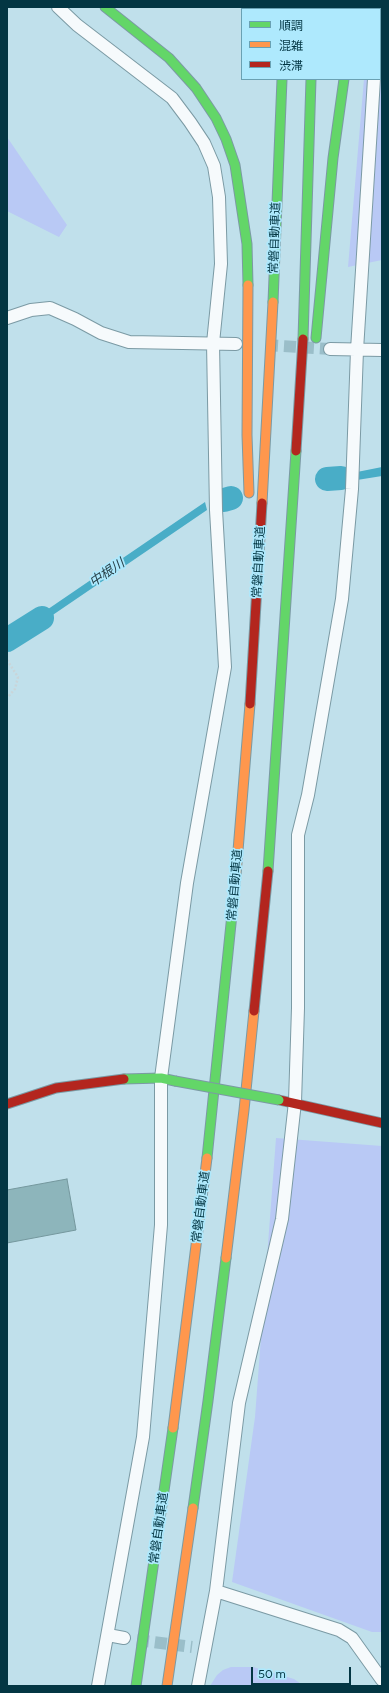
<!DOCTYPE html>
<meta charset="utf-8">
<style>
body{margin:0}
#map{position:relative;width:389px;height:1693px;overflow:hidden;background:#c0e0eb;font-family:Figtree,"Noto Sans JP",sans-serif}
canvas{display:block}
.frame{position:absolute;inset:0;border:8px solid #033643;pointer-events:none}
.legend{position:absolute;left:241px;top:8px;width:140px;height:72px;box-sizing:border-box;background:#aee9fd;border:1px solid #6aa1b3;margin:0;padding:5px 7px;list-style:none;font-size:12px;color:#033643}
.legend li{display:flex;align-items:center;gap:8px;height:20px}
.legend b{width:20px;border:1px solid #6aa1b3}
.scale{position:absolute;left:251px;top:1667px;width:100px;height:18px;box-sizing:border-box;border:2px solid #033643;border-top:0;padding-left:5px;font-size:12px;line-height:14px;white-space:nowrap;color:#033643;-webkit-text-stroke:3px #aee9fd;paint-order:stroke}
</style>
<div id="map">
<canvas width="389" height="1693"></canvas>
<div class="frame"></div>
<ul class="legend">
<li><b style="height:5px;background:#63d668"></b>順調</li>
<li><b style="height:5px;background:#ff974d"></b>混雑</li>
<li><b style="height:5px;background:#b3261e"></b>渋滞</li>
</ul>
<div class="scale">50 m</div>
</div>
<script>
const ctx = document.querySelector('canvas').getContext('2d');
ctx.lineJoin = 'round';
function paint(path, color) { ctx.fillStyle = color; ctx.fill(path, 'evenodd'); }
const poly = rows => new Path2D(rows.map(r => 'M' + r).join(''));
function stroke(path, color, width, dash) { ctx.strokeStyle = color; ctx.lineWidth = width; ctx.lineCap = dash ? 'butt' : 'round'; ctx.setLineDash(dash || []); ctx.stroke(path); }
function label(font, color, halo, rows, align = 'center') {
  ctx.font = font + ' Figtree,"Noto Sans JP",sans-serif'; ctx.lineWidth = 3.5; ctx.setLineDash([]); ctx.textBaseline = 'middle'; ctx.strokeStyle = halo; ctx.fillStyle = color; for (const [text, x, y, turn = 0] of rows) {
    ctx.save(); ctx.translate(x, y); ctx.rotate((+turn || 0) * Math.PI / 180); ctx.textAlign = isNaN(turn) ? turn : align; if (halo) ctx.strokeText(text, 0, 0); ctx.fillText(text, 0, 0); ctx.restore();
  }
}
paint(poly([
 [372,7,382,7,382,260,348,267,364,79,380,79,380,9,369,9],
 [7,137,67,225,59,237,7,211],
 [276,1138,382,1146,382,1632,372,1632,232,1582,255,1417],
 [231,1667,253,1667,294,1679,304,1686,210,1686,217,1675,223,1670]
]), '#b9c9f5');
paint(poly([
 [382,467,382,476,357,480,357,472],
 [205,502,207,510,16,640,13,633]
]), '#49adc7');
stroke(poly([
 [327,479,341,478],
 [224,500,231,498],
 [7,640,42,618]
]), '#49adc7', 24);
const building = poly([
 [67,1179,76,1230,7,1243,7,1190,67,1179]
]);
paint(building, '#8db5bb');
stroke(building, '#74979d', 1);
stroke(poly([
 [266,345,330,349],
 [137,1640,192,1647]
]), '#9abec9', 12, [12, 6]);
const street = poly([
 [58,7,77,25,172,98,190,122,204,143,214,166,219,197,221,264,213,343,216,510,225,667,187,883,161,1078,161,1225,143,1437,98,1686],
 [379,9,379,7],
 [7,318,31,310,50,308,75,319,101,333,129,342,236,344],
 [330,349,382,350],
 [216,1591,339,1630,352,1638,382,1680],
 [108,1635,124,1638],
 [198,1686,216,1591,239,1403,282,1219,295,1102,298,1008,298,835,308,795,342,599,352,489,357,350,374,79]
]);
const fast = poly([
 [105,7,169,58,196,88,216,118,226,139,235,165,247,244,248,285],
 [283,7,283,9],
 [312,7,312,9],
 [356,7,356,9],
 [273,302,282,79],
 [316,338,333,158,344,79],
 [303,339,311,79],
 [268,871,296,451],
 [124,1079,161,1078,175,1081],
 [207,1158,236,875],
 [193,1508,208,1401,226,1258],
 [136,1686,173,1428]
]);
const slow = poly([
 [248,285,247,435,249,493],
 [262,503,273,302],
 [236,875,250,704],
 [226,1258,244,1110,254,1011],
 [173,1428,207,1158],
 [167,1686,193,1508]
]);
const jam = poly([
 [296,451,303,339],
 [250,704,262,503],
 [254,1011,268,871],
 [279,1100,382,1123],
 [7,1104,56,1088,124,1079]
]);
stroke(street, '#7b9aa4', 14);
stroke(fast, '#7b9aa4', 11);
stroke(slow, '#7b9aa4', 11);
stroke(jam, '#7b9aa4', 11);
stroke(poly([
 [7,660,18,677,15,689,7,698]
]), '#c9d5d9', 2.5, [2, 2]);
stroke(street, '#f6fafc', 12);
stroke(fast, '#63d668', 9);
stroke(slow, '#ff974d', 9);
stroke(jam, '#b3261e', 9);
const fastBridge = poly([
 [175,1081,279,1100]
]);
stroke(fastBridge, '#7b9aa4', 11, []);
stroke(fastBridge, '#63d668', 9);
label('12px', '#033643', '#aee9fd', [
 ["常磐自動車道",275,238,-88],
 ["常磐自動車道",259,562,-87],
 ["常磐自動車道",235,885,-85],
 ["常磐自動車道",201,1207,-83],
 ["常磐自動車道",159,1528,-82]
]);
label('italic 13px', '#274048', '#aee9fd', [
 ["中根川",107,573,-34]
]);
</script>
